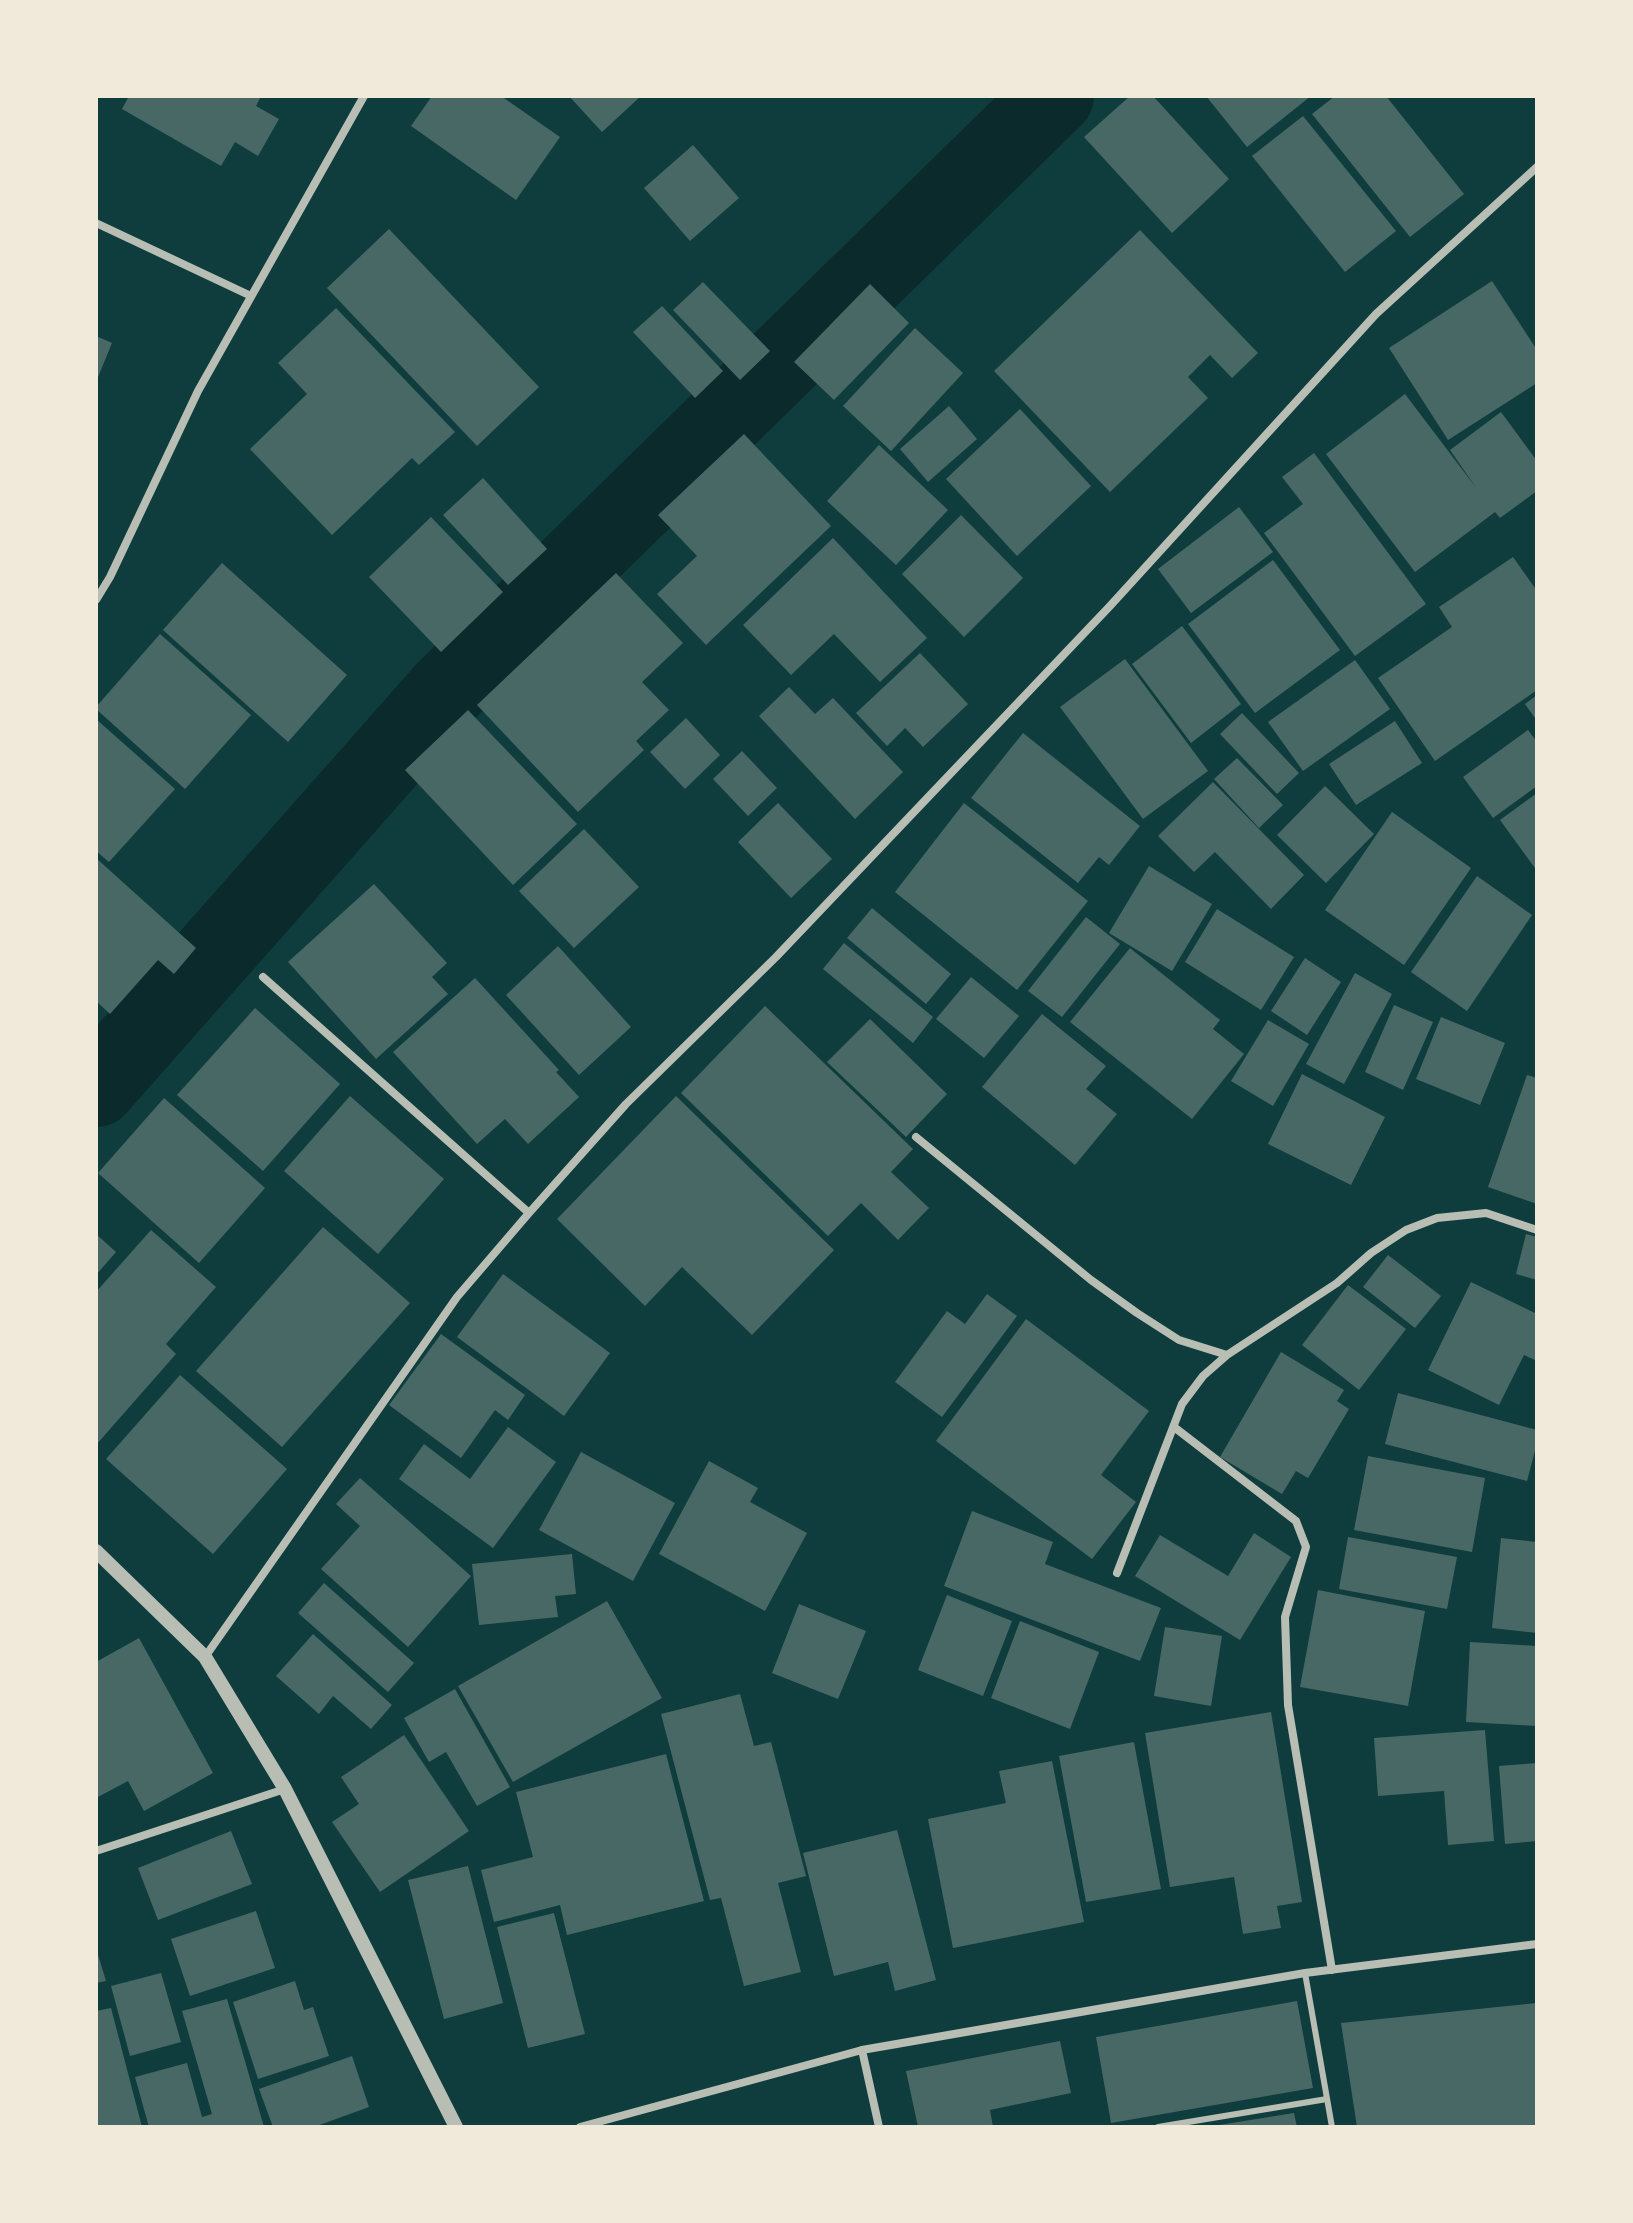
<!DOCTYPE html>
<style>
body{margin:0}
#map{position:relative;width:1633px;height:2223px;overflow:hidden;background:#0f3d3e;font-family:"Fira Sans",sans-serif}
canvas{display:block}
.frame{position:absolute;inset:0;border:98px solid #f1e9da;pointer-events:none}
</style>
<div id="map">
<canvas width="1633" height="2223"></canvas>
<div class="frame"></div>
</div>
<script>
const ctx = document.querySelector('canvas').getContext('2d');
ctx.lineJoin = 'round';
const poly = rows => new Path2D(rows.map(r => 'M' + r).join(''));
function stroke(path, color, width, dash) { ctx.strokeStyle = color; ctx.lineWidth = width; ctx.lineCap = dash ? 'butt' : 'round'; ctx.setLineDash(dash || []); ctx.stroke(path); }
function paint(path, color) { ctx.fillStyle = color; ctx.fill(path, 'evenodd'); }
stroke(poly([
 [96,1087,447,690,1054,96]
]), '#0a2a2b', 80);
paint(poly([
 [129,96,261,96,256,106,279,119,258,156,235,142,221,166,122,109],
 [432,96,501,96,560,137,516,200,411,126],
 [569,96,641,96,602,132],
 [1130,96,1153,96,1229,179,1172,233,1084,137],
 [1206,96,1311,96,1247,147],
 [1335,96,1386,96,1464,194,1410,237,1312,114],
 [1303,116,1396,231,1345,272,1252,156],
 [693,145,739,198,690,241,644,188],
 [389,229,539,387,477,446,327,288],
 [1140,230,1258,353,1232,378,1210,355,1188,377,1208,398,1110,492,994,371],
 [1492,281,1537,350,1537,383,1448,440,1389,348],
 [703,282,770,351,740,380,673,310],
 [870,284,909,323,834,400,794,362],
 [662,306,723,371,695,398,633,332],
 [336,308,455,432,419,465,412,458,332,535,250,449,307,394,278,363],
 [915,328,963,373,891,451,843,406],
 [96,336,112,343,96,382],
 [1405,394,1477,489,1450,450,1501,412,1537,461,1537,491,1500,518,1495,512,1415,572,1326,454],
 [949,406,977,439,928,482,900,449],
 [1020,409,1091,486,1017,556,946,479],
 [744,434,831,526,706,645,657,594,697,556,658,515],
 [879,445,948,510,896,565,827,501],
 [1314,453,1426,604,1355,656,1264,533,1303,504,1282,477],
 [483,478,547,549,508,585,443,515],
 [1239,507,1273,552,1191,613,1158,569],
 [961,515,1023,578,964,637,902,574],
 [431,517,503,592,441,652,369,577],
 [833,538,927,638,880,682,834,634,791,675,743,625],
 [1513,557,1537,591,1537,690,1435,761,1378,678,1452,627,1439,607],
 [1273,560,1340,650,1255,713,1188,624],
 [222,563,347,675,288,742,163,630],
 [616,573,683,643,642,682,669,710,636,741,644,750,578,812,477,705],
 [1182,626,1241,704,1191,743,1132,664],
 [160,634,251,715,185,789,96,709,96,707],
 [920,653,968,704,923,747,905,728,887,746,856,713],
 [1125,659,1208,771,1143,819,1060,707],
 [1355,660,1390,709,1303,771,1268,722],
 [789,687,815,714,833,698,903,772,855,819,759,716],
 [1537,695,1537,721,1525,704],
 [468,710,577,824,513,885,405,770],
 [1242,713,1299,773,1277,794,1220,734],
 [686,718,720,755,685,789,650,752],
 [96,719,175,789,109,862,96,851],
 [1395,721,1422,763,1356,805,1329,764],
 [1528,730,1537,742,1537,786,1493,818,1463,777],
 [1023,733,1140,826,1109,865,1099,857,1078,883,971,798],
 [742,751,777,788,748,816,713,779],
 [1237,758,1283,805,1259,828,1214,779],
 [1213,782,1304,875,1271,909,1215,852,1194,872,1158,836],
 [1325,786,1374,834,1326,883,1277,835],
 [1537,793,1537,871,1500,820],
 [778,803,832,859,791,898,738,842],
 [964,803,1088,901,1017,990,895,892],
 [1392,812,1471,868,1404,965,1325,910],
 [584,829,639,887,574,948,519,891],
 [96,858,196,948,174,974,158,960,110,1014,96,1001],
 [1149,866,1212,904,1172,971,1109,933],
 [1477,876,1532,915,1467,1011,1411,972],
 [374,884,447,963,432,977,448,994,376,1059,288,962],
 [872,908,951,974,926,1004,847,938],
 [1217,909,1294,957,1261,1010,1185,962],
 [1086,917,1120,944,1062,1017,1028,991],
 [844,943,933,1017,913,1043,823,969],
 [558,946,631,1027,579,1075,506,995],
 [1130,948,1220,1020,1213,1029,1244,1054,1192,1119,1070,1022],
 [1305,958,1341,982,1307,1035,1271,1011],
 [1355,973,1392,994,1344,1084,1306,1064],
 [971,977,1019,1016,984,1058,936,1019],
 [475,978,559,1070,556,1072,579,1097,528,1144,505,1119,477,1144,393,1052],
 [1394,1005,1433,1022,1403,1090,1365,1072],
 [765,1006,913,1149,891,1172,929,1208,898,1240,861,1203,828,1236,681,1093],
 [255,1008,340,1084,263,1171,177,1095],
 [1042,1014,1106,1066,1086,1089,1117,1114,1075,1165,982,1087],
 [1441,1017,1505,1043,1480,1105,1416,1079],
 [870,1019,947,1094,906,1137,827,1062],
 [1268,1020,1309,1044,1273,1106,1231,1081],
 [1302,1074,1385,1117,1351,1185,1268,1144],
 [1527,1075,1537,1078,1537,1204,1488,1187],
 [350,1096,444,1179,378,1254,284,1171],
 [676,1096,834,1250,752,1335,682,1267,645,1306,557,1219],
 [164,1098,265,1188,199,1263,98,1173],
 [323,1227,410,1303,282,1447,196,1371],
 [151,1230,216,1287,166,1344,176,1354,96,1445,96,1292],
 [96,1234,116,1252,96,1275],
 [1526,1234,1537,1237,1537,1280,1516,1274],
 [1388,1255,1441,1296,1415,1328,1363,1287],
 [503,1274,610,1353,564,1416,457,1337],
 [1471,1282,1537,1314,1537,1361,1524,1355,1499,1405,1428,1370],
 [1348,1285,1406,1329,1359,1390,1302,1345],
 [987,1294,1017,1316,942,1417,895,1382,947,1311,965,1324],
 [1026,1319,1149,1411,1101,1475,1136,1502,1092,1559,936,1441],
 [441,1334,525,1395,508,1420,495,1410,461,1458,389,1405],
 [1281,1352,1344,1390,1337,1401,1349,1409,1308,1478,1296,1471,1282,1494,1220,1457],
 [180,1375,287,1469,213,1554,106,1459],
 [1398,1393,1537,1430,1537,1443,1527,1481,1385,1444],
 [508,1427,556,1462,493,1548,399,1479,424,1444,470,1479],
 [581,1452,675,1503,633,1581,539,1530],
 [1368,1456,1485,1478,1472,1552,1354,1530],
 [709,1461,758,1488,750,1502,807,1533,765,1611,659,1554],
 [360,1478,471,1576,408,1647,321,1569,360,1526,336,1504],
 [972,1511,1053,1542,1045,1564,1161,1608,1140,1661,944,1586],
 [1254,1533,1291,1557,1240,1640,1135,1576,1160,1535,1228,1576],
 [1348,1537,1457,1557,1447,1609,1339,1589],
 [1501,1538,1537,1542,1537,1633,1492,1628],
 [572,1554,576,1594,555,1596,558,1617,479,1625,472,1564],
 [324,1583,414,1663,388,1692,298,1613],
 [1318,1590,1425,1611,1408,1706,1300,1687],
 [947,1595,1012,1621,983,1696,918,1670],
 [607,1601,662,1698,513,1782,458,1686],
 [799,1604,866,1631,838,1699,772,1673],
 [1020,1621,1099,1652,1070,1729,991,1698],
 [1165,1627,1222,1636,1211,1706,1154,1696],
 [313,1634,392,1705,371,1729,333,1696,319,1714,276,1676],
 [139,1638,213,1773,144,1811,128,1781,96,1798,96,1700,98,1699,96,1695,96,1662],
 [1470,1642,1537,1646,1537,1726,1466,1722],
 [455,1689,510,1787,477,1806,446,1752,429,1762,404,1718],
 [740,1694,754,1746,771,1742,806,1876,778,1883,801,1972,744,1986,721,1898,710,1900,661,1714],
 [1271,1712,1302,1902,1277,1906,1281,1928,1243,1934,1234,1877,1170,1887,1145,1733],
 [1485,1730,1494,1841,1448,1845,1444,1791,1378,1796,1374,1738],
 [404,1735,469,1831,380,1892,332,1822,359,1804,341,1777],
 [1134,1742,1161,1889,1086,1902,1059,1756],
 [666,1754,704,1901,567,1935,560,1905,494,1922,481,1870,533,1857,516,1792],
 [1052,1761,1084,1922,953,1948,928,1819,1006,1803,999,1771],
 [1537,1763,1537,1841,1505,1844,1499,1766],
 [897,1830,936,1980,895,1991,888,1962,834,1976,803,1853],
 [231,1831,252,1884,158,1920,138,1868],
 [468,1866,503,2003,444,2019,408,1880],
 [256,1911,275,1968,190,1996,171,1939],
 [554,1913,585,2034,528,2048,497,1927],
 [96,1948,106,1981,96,1983],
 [161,1973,181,2042,130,2056,111,1986],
 [295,1981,304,2010,313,2007,329,2056,258,2079,233,2002],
 [227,1999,264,2127,149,2127,135,2077,187,2063,202,2117,212,2114,182,2011],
 [1297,2001,1313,2088,1111,2123,1096,2037],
 [1537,2003,1537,2127,1357,2127,1341,2023],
 [111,2008,142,2127,96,2127,96,2011],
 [1060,2041,1071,2093,990,2110,993,2127,918,2127,906,2071],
 [352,2056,369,2107,314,2127,273,2127,259,2089],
 [1294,2113,1297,2127,1219,2127,1219,2125]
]), '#486865');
stroke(poly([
 [1305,1973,1332,2127],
 [1158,2127,1327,2099]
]), '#b8beb3', 6);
stroke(poly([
 [96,223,251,296],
 [96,600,110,577,198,391,364,96],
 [263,977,529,1213],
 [916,1137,1091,1280,1137,1313,1179,1340,1227,1355],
 [1174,1427,1296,1521,1306,1547,1285,1617,1288,1705,1332,1970],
 [1117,1573,1182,1404,1203,1376,1227,1355,1337,1283,1371,1253,1406,1230,1437,1218,1486,1213,1537,1230],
 [205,1657,457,1297,529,1213,626,1104,776,957,1110,606,1376,314,1537,167],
 [96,1851,285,1789],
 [862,2050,879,2127],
 [580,2127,862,2050,1305,1973,1537,1944]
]), '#b8beb3', 8);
stroke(poly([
 [96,1551,205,1657,285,1789,456,2127]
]), '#b8beb3', 14);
</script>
